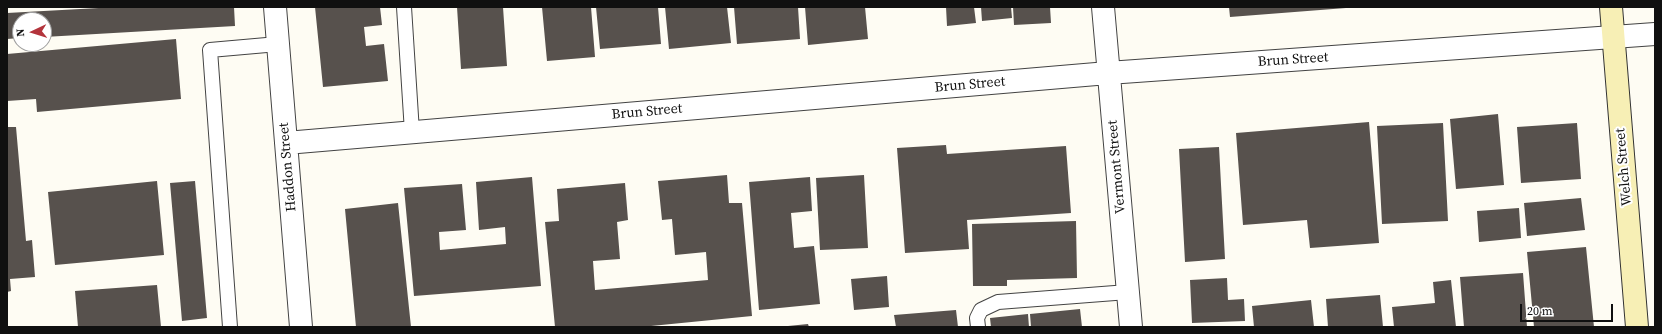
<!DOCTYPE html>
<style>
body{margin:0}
#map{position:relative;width:1662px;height:334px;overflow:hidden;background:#fefcf3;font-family:"Source Serif 4",serif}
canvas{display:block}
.frame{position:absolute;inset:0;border:8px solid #101010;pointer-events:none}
.north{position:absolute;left:12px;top:12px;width:40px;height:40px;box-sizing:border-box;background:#fff;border:1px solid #9f9f9f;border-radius:50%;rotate:266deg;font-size:11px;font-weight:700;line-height:16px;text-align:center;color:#101010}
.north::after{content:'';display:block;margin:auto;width:14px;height:18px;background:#b3343c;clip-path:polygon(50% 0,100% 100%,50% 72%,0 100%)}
.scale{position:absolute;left:1520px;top:304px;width:93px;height:18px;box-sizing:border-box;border:2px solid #101010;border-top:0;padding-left:5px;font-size:12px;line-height:14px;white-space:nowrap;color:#101010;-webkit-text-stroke:3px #fff;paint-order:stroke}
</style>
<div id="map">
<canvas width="1662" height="334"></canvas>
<div class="frame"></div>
<div class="north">N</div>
<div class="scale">20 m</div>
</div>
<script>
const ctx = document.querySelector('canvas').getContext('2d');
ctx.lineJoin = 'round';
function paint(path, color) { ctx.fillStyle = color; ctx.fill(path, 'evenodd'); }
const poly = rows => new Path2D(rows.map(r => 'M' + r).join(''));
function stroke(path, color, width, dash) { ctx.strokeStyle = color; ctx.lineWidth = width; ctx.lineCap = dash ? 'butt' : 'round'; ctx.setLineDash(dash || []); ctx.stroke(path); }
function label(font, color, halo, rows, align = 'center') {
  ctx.font = font + ' "Source Serif 4",serif'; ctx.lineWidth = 4; ctx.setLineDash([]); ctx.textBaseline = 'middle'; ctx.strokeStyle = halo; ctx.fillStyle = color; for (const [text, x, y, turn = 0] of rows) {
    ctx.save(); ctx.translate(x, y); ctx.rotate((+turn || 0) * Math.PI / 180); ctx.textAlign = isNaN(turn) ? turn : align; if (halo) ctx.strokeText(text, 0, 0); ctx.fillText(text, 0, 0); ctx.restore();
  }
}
paint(poly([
 [117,7,234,7,235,26,44,37,44,20,20,20,20,38,7,39,7,13],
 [315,7,380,7,382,25,364,27,366,46,384,44,388,81,323,87],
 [457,7,503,7,507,66,461,69],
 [542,7,591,7,595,57,547,61],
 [596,7,658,7,661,44,600,49],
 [665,7,727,7,731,43,669,49],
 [734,7,798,7,800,39,737,44],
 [805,7,865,7,868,39,808,45],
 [946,7,974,7,976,23,947,26],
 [981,7,1011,7,1012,18,982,21],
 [1013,7,1050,7,1051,23,1014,25],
 [1229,7,1346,7,1346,8,1230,17],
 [176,39,181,99,37,112,36,99,7,101,7,54],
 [1498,114,1504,185,1456,189,1450,119],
 [1369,122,1379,243,1310,248,1307,220,1243,225,1236,133],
 [1443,123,1448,221,1382,224,1377,126],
 [1577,123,1581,179,1521,183,1517,127],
 [7,127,16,127,26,241,32,240,35,277,10,279,11,291,7,292],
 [946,145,947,154,1066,146,1071,213,967,220,969,249,905,253,897,148],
 [1219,147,1225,259,1185,262,1179,149],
 [727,175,729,203,742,203,752,316,641,327,555,327,545,222,559,221,557,189,625,183,628,220,617,222,620,259,593,261,595,290,708,280,706,252,675,255,672,219,662,220,658,181],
 [864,175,868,248,820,250,816,178],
 [532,177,541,286,414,296,404,188,462,184,466,230,439,232,440,250,506,244,505,227,479,230,476,182],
 [810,177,812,211,791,213,794,248,814,246,820,304,759,310,749,182],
 [157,181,164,255,55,265,48,192],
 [195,181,207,318,182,321,170,183],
 [1581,198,1585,230,1527,236,1524,203],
 [398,203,411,327,356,327,345,209],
 [1519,208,1521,238,1479,242,1477,211],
 [1076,221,1077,278,1007,280,1007,286,973,286,972,224],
 [1586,247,1594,327,1534,327,1527,252],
 [1523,273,1527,327,1464,327,1460,277],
 [887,276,889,307,854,310,851,279],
 [1227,278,1228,300,1244,299,1245,321,1192,323,1190,280],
 [1451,280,1456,327,1394,327,1392,307,1435,303,1433,282],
 [157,285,161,327,78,327,75,291],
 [1380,295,1383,327,1328,327,1326,299],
 [1311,300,1314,327,1254,327,1252,306],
 [1080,309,1082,327,1031,327,1030,314],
 [956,310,958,327,896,327,894,315],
 [1028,314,1029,327,991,327,990,318],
 [808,324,809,327,788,327,788,326]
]), '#57514d');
const lane = poly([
 [404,7,412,132],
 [230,327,210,50,278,44],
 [978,327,977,318,981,310,998,302,1128,292]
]);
const street = poly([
 [275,7,301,327],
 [1103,7,1131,327],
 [286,143,1108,73,1655,34]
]);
const secondary = poly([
 [1611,7,1637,327]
]);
stroke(lane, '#434343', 16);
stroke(street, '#434343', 24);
stroke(secondary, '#323232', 24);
stroke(lane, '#fff', 14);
stroke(street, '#fff', 22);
stroke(secondary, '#f7efb5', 22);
label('14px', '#101010', '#fff', [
 ["Brun Street",1293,60,-4],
 ["Brun Street",970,85,-5],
 ["Brun Street",647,112,-5],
 ["Haddon Street",288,167,-95],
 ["Vermont Street",1117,167,-95],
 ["Welch Street",1624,167,-95]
]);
</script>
